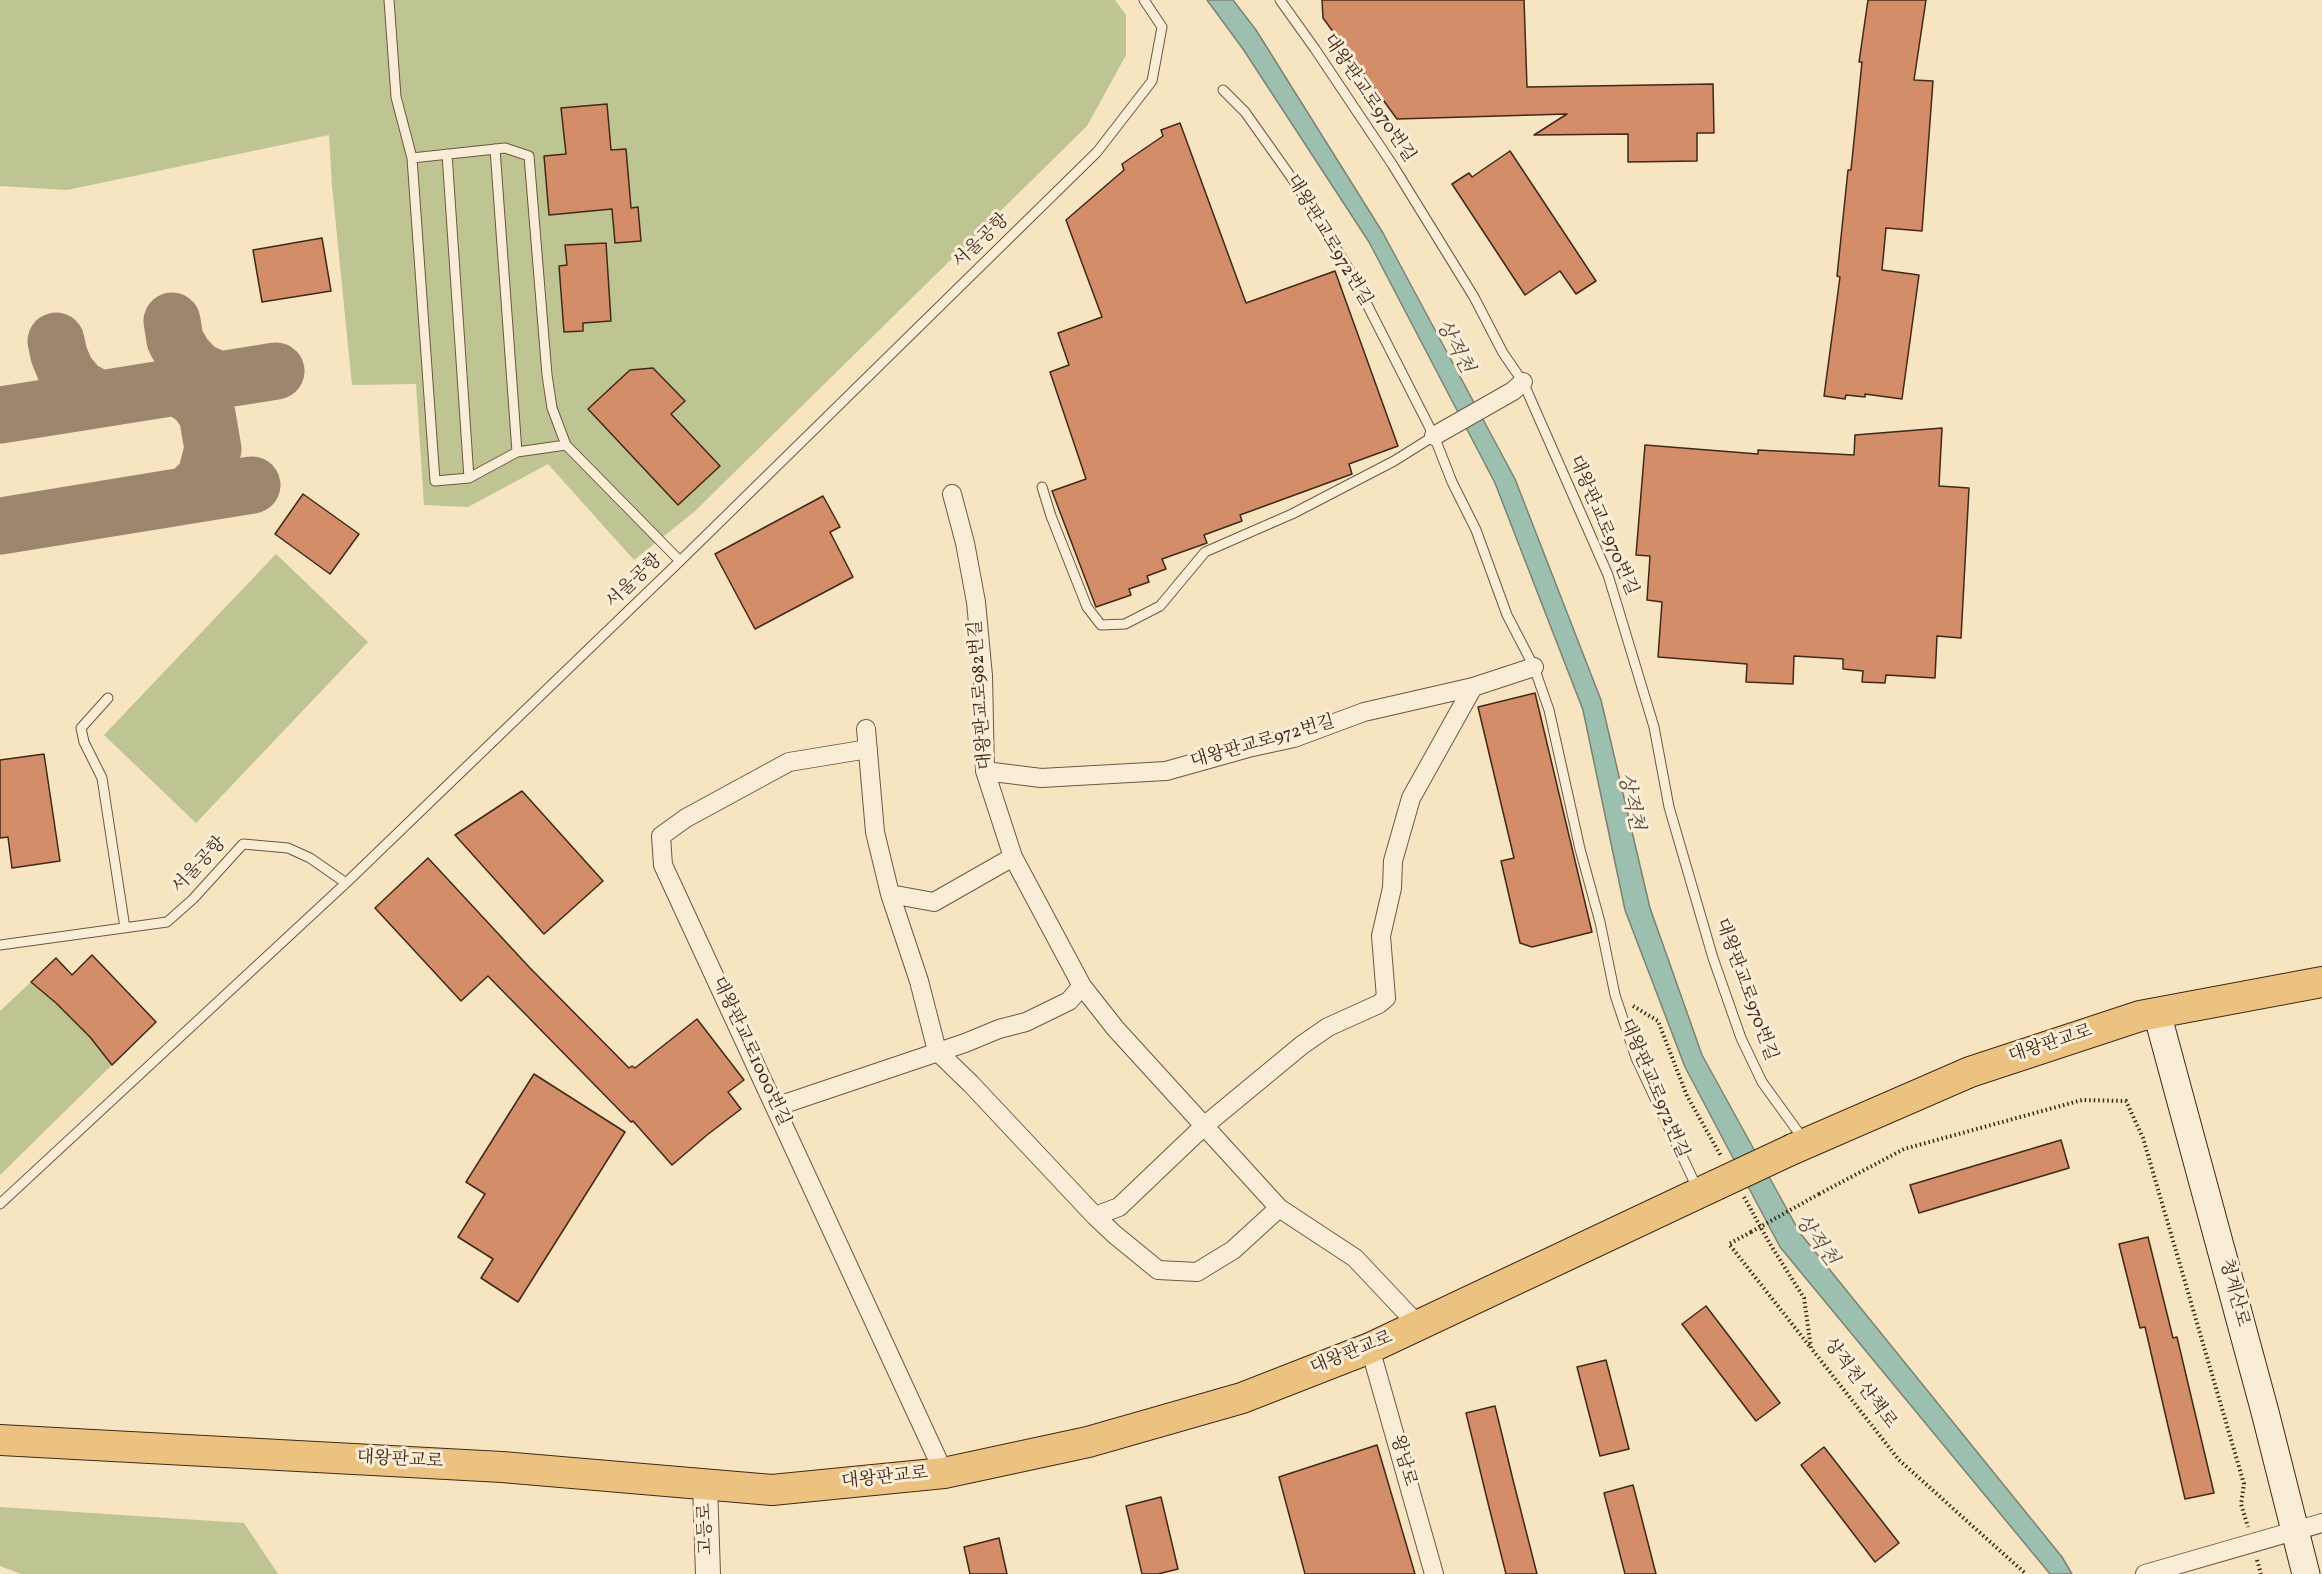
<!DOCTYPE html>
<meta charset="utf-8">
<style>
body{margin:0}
canvas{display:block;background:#f7e4c1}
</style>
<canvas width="2322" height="1574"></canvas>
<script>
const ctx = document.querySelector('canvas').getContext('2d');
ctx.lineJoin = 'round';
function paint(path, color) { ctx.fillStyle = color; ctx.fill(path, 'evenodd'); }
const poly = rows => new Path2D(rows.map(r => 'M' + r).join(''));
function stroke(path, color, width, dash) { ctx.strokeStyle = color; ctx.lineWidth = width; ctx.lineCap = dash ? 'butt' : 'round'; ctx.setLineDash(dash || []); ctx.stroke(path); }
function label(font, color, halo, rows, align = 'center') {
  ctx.font = font + ' Vollkorn,"Noto Serif KR",serif'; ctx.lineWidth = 6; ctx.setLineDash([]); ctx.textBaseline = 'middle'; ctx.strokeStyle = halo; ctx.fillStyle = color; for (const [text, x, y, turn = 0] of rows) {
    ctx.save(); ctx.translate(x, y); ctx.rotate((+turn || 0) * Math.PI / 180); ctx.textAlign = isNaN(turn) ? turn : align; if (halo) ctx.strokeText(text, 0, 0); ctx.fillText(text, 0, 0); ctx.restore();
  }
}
paint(poly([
 [0,0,1115,0,1126,15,1126,55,1087,126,694,512,634,560,548,464,468,507,424,505,416,384,352,385,332,185,329,135,67,190,0,186],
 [276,554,368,642,196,823,104,735],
 [31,982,56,1003,90,1037,112,1065,0,1175,0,1011],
 [0,1507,244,1523,278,1574,21,1574,0,1566]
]), '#bec492');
const water = poly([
 [1207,0,1233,0,1256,30,1383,233,1515,479,1601,700,1650,908,1702,1055,1800,1233,2062,1557,2072,1574,2050,1574,1780,1247,1685,1067,1625,910,1583,710,1495,483,1369,242,1243,49,1207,0]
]);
paint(water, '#9dbfb0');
stroke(water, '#788374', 1.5);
stroke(poly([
 [172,321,175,340,184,356,198,371,219,380],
 [56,341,59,355,66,372,79,388,99,399],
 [177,386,196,399,207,414,213,449,205,479,188,495],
 [0,415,276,371],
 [0,526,252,485]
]), '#9c866d', 57);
const building = poly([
 [1322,0,1524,0,1527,87,1713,84,1714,133,1697,133,1697,161,1628,162,1628,134,1534,135,1567,114,1397,119,1323,18,1322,0],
 [1868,0,1926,0,1914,80,1933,81,1922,231,1886,228,1882,270,1919,275,1902,399,1865,394,1865,397,1846,395,1845,399,1824,396,1840,277,1837,276,1848,170,1851,170,1862,62,1859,62,1868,0],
 [607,104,611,150,626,149,631,208,638,207,641,241,615,243,612,209,549,215,544,156,566,154,561,108,607,104],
 [1180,123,1246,303,1335,271,1398,446,1349,464,1352,474,1240,515,1242,521,1204,535,1207,543,1162,559,1166,569,1147,576,1149,582,1129,589,1131,595,1096,607,1052,491,1086,479,1050,372,1069,365,1058,333,1102,317,1066,220,1124,170,1122,164,1163,136,1161,130,1180,123],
 [1510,151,1596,281,1576,294,1560,271,1525,295,1452,184,1469,173,1472,177,1510,151],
 [322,238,331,291,262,302,253,250,322,238],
 [606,243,611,321,583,323,583,331,564,332,559,266,567,265,565,245,606,243],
 [653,368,685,401,671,414,720,466,678,505,588,409,630,370,653,368],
 [1942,428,1939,486,1969,488,1961,638,1937,636,1935,678,1886,675,1885,683,1862,682,1863,671,1843,669,1843,659,1794,656,1793,684,1746,682,1747,664,1658,657,1662,602,1647,600,1650,556,1636,555,1645,445,1758,454,1758,450,1854,455,1855,435,1942,428],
 [303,494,359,534,330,574,275,534,303,494],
 [823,496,840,527,830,532,853,577,755,629,715,554,823,496],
 [1535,693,1592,932,1532,947,1520,943,1501,861,1514,858,1478,707,1535,693],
 [44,754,60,861,12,868,8,837,0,838,0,760,44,754],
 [522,791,603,881,544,934,455,835,522,791],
 [428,858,530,968,629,1068,632,1066,635,1068,697,1019,744,1080,728,1092,741,1109,707,1135,672,1165,633,1121,631,1122,488,976,461,1001,375,908,428,858],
 [92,955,156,1022,112,1065,90,1037,56,1003,31,982,56,958,72,975,92,955],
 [534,1074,625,1132,518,1302,481,1278,493,1259,458,1237,485,1194,466,1182,534,1074],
 [2061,1140,2069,1168,1919,1213,1910,1185,2061,1140],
 [2148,1237,2173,1338,2177,1337,2214,1493,2185,1499,2145,1327,2140,1328,2119,1244,2148,1237],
 [1706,1306,1780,1403,1756,1421,1682,1324,1706,1306],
 [1606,1360,1629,1449,1600,1456,1577,1367,1606,1360],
 [1495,1406,1514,1484,1537,1574,1506,1574,1488,1503,1466,1413,1495,1406],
 [1377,1445,1415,1574,1305,1574,1279,1477,1377,1445],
 [1824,1447,1899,1543,1875,1562,1801,1465,1824,1447],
 [1633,1485,1656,1574,1625,1574,1604,1493,1633,1485],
 [1161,1497,1178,1569,1158,1574,1142,1574,1126,1506,1161,1497],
 [999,1538,1007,1574,970,1574,964,1547,999,1538]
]);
paint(building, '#d38d68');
stroke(building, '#412819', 1.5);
const service = poly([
 [389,0,396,97,412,158],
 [1280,0,1315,49,1392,164,1474,297,1503,353,1523,382,1608,575,1654,727,1669,807,1685,862,1713,958,1741,1038,1762,1082,1804,1140],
 [1223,90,1245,112,1296,184,1350,271,1434,436,1452,482,1476,530,1507,615,1534,667,1549,710,1580,849,1600,922,1615,995,1636,1058,1698,1190],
 [495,149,517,452],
 [447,154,469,478],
 [566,445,517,452,469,478,435,481,412,158,505,148,529,156,547,375,552,408,566,445,680,561],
 [1042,487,1051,516,1087,607,1101,625,1125,624,1160,606,1205,552,1292,514,1394,461,1434,436],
 [108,698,81,728,84,742,102,778,125,928],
 [0,945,167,922,193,899,243,844,288,848,310,858,346,883,680,561,1097,152,1152,81,1162,27,1144,0],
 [0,1204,346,883]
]);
const minor = poly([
 [1434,436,1513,391,1523,382],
 [952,494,965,543,976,602,983,676,985,771,1013,857,1082,986,1115,1028,1279,1208,1355,1258,1419,1326],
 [866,729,875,832,890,894,919,981,937,1051,971,1084,1095,1216,1119,1207,1204,1126,1302,1045,1328,1027,1379,1004,1386,998,1381,936,1392,888,1393,861,1411,798,1473,687],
 [868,749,789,762,686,818,661,836,663,865,944,1473],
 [985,771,1041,778,1166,771,1248,748,1294,738,1364,712,1473,687,1534,667],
 [890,894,934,902,1013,857],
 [775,1107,965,1043,999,1029,1026,1022,1069,1001,1082,986],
 [1095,1216,1114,1234,1158,1270,1197,1272,1233,1250,1279,1208],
 [1370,1348,1434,1574],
 [2145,1574,2322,1523]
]);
const tertiary = poly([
 [705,1485,708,1574]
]);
const secondary = poly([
 [2157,1013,2265,1412,2306,1574]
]);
const primary = poly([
 [1793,1149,1970,1072,2140,1016,2322,982],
 [0,1440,502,1467,772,1490,944,1473,1088,1442,1242,1398,1370,1348,1716,1185]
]);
stroke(service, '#6e5743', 11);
stroke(minor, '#6e5743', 20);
stroke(tertiary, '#6e5743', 26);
stroke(secondary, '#412819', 29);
stroke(primary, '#412819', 32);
stroke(poly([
 [1633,1006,1658,1021,1687,1096,1721,1156],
 [1819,1194,1904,1149,2082,1100,2126,1101,2143,1138,2244,1484,2241,1504,2248,1527],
 [1744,1197,1770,1244,1804,1298,1811,1348,1899,1460,2026,1574],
 [1751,1232,1729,1244,1811,1348],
 [2257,1560,2261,1574]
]), '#412819', 4, [1.5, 3]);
stroke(service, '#faedd7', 9);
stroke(minor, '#faedd7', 18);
stroke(tertiary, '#faedd7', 24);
stroke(secondary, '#faedd7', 27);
stroke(primary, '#ecc280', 30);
const primaryBridge = poly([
 [1716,1185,1793,1149]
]);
stroke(primaryBridge, '#412819', 32, []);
stroke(poly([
 [1751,1232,1819,1194]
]), '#412819', 4, [1.5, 3]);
stroke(primaryBridge, '#ecc280', 30);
label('18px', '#412819', '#faedd7', [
 ["대왕판교로970번길",1368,99,56],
 ["대왕판교로972번길",1328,241,59],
 ["서울공항",982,242,-44],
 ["대왕판교로970번길",1602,526,67],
 ["서울공항",635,582,-44],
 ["대왕판교로982번길",982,695,-94],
 ["대왕판교로972번길",1263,743,-16],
 ["서울공항",200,866,-47],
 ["대왕판교로970번길",1745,990,70],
 ["대왕판교로",2051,1045,-18],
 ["대왕판교로1000번길",750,1052,65],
 ["대왕판교로972번길",1653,1089,67],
 ["청계산로",2233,1293,75],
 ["대왕판교로",1352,1354,-22],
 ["상적천 산책로",1859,1384,53],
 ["대왕판교로",400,1461,3],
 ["왕남로",1402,1461,74],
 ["대왕판교로",885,1479,-6],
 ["고등로",707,1529,-92]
]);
label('italic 20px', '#584e3f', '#faedd7', [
 ["상적천",1453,347,62],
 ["상적천",1629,802,77],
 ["상적천",1815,1241,54]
]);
</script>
